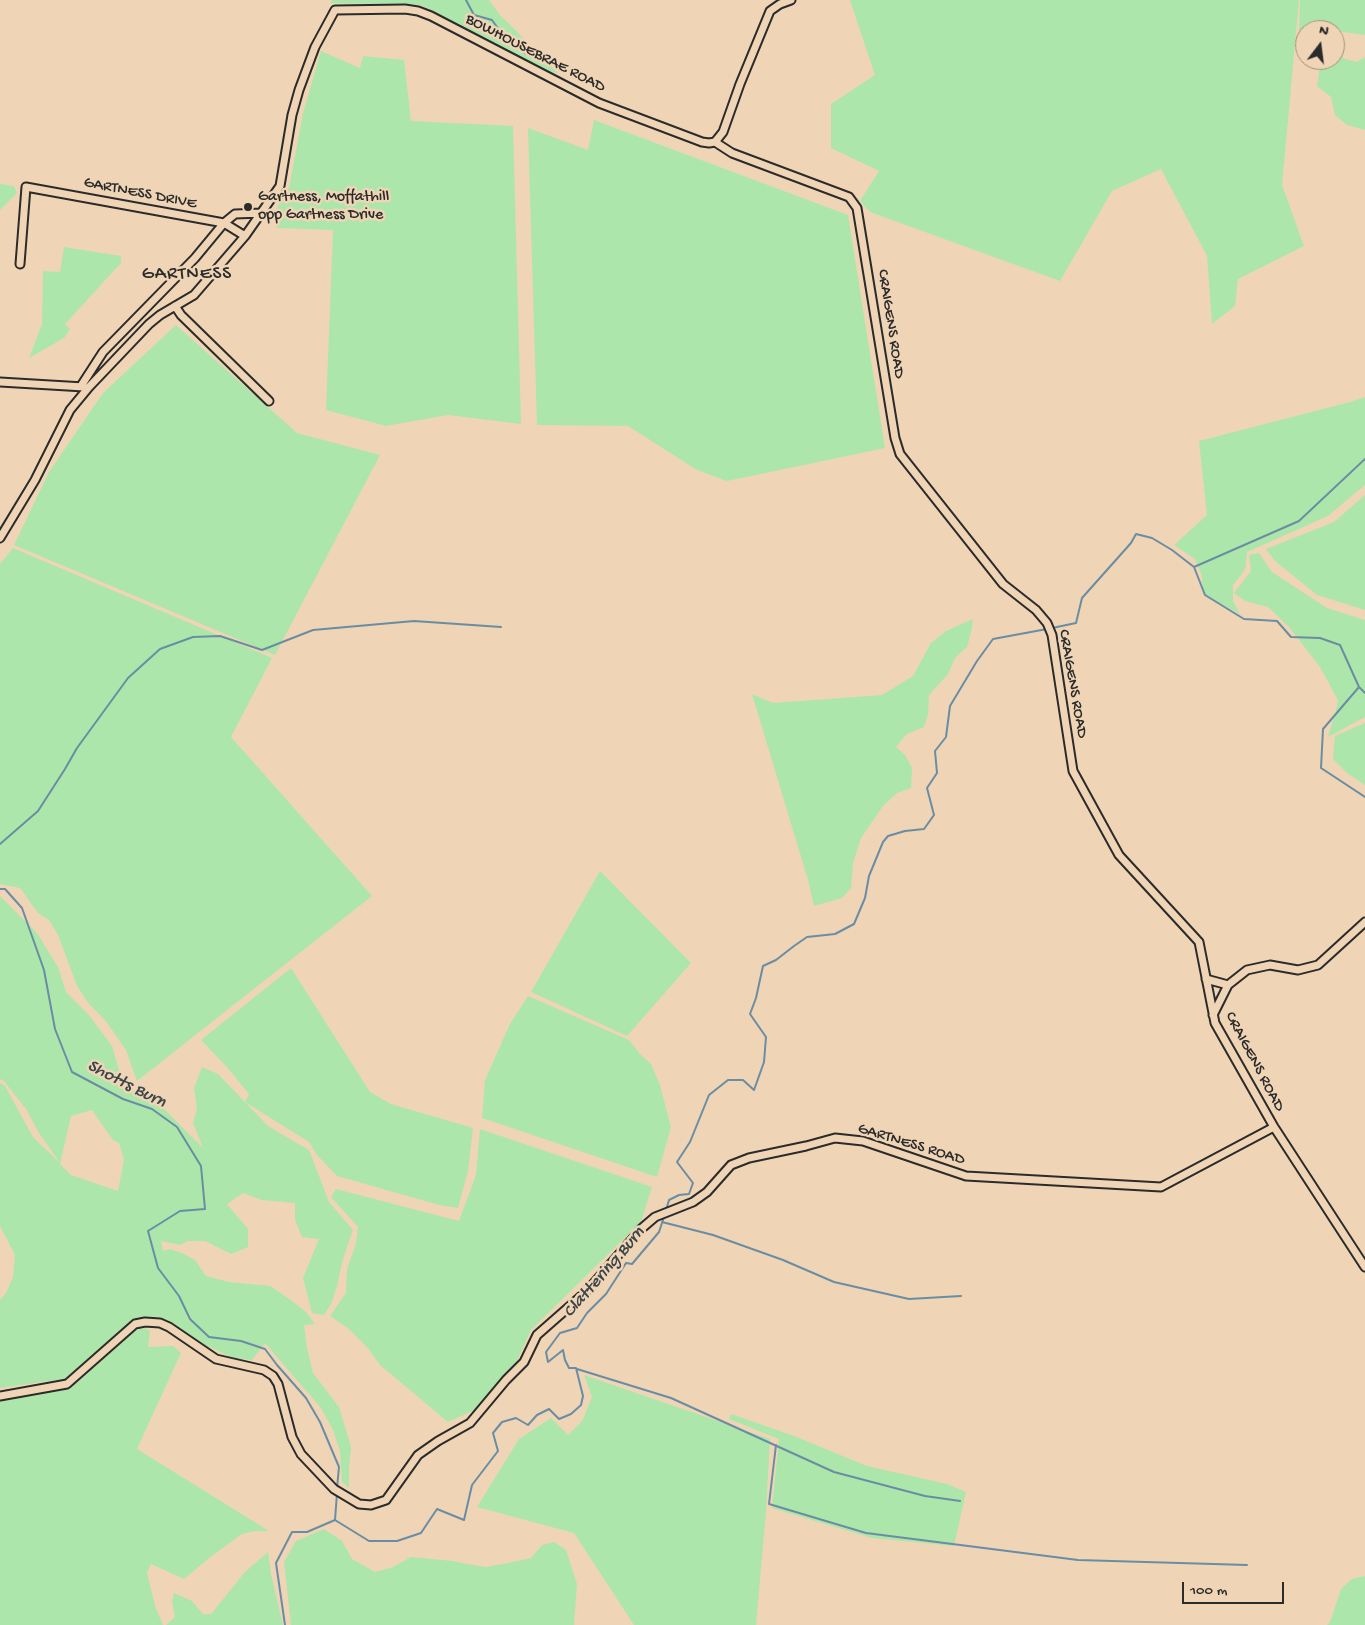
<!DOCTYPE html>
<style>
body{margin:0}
#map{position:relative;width:1365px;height:1625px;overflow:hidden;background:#efd5b6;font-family:"Gochi Hand",sans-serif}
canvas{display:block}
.north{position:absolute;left:1295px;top:20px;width:50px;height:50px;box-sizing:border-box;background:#efd5b6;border:1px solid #a1917e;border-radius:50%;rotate:15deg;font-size:14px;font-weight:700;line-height:20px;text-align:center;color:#2b2b2b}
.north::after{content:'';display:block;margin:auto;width:18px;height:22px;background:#2b2b2b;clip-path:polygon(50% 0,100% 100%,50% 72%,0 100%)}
.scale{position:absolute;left:1182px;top:1582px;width:102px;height:22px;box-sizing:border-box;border:2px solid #2b2b2b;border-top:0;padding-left:6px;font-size:15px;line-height:18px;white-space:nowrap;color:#2b2b2b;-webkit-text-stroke:4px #efd5b6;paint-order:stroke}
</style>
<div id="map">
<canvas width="1365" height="1625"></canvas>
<div class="north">N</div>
<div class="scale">100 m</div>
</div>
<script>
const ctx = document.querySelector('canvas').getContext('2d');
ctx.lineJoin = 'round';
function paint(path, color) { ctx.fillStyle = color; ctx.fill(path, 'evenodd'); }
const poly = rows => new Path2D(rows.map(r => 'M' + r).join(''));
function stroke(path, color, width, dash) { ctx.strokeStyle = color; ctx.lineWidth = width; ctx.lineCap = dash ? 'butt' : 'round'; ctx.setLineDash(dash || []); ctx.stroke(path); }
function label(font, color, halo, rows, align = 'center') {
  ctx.font = font + ' "Gochi Hand",sans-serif'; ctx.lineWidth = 5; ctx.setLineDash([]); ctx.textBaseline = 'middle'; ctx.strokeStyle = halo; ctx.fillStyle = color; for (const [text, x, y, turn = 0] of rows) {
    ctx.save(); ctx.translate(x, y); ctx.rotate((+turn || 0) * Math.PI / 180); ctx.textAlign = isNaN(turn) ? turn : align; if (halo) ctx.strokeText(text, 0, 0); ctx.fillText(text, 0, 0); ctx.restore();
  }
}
paint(poly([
 [332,0,489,0,500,15,558,73,549,72,421,5,330,3],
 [850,0,1299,0,1282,185,1304,246,1238,279,1235,306,1212,324,1207,256,1161,169,1112,191,1060,281,870,212,860,201,879,171,831,148,831,104,875,75],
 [1300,0,1365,0,1365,35,1335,31,1335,30,1305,30,1305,32,1299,32],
 [321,51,360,68,363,56,404,60,411,121,513,126,521,424,448,415,386,426,326,410,333,230,277,228,272,216,289,188,303,113],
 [1335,56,1357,62,1365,57,1365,130,1347,125,1335,115,1331,97,1317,86,1320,66,1325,60,1335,60],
 [594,120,848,215,885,448,727,481,697,470,628,426,537,425,528,128,588,150],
 [0,184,14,186,17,193,0,210],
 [64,247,121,256,121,263,65,324,70,329,64,338,29,358,42,324,43,271,60,272],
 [176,325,297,433,380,455,275,655,14,545,49,472,103,393],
 [1365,397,1365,485,1328,516,1247,552,1245,570,1233,585,1233,601,1240,614,1203,594,1202,576,1195,559,1174,545,1207,515,1199,441,1350,402],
 [1365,495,1365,610,1317,595,1275,561,1266,549,1334,522],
 [13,548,272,658,231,737,372,896,137,1081,126,1050,105,1020,89,1004,77,986,58,935,49,920,38,913,20,888,0,884,0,564],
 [1259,553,1272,572,1327,608,1365,620,1365,717,1328,737,1337,706,1338,700,1320,667,1289,627,1268,607,1245,601,1234,593,1251,571,1249,555],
 [973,619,972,628,967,647,955,658,948,674,929,695,928,714,924,727,907,734,896,747,905,755,912,768,911,788,897,793,883,806,861,838,853,863,851,888,842,898,814,906,808,880,752,694,773,703,882,695,913,676,931,643,946,631],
 [1365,723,1365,785,1347,773,1333,759,1335,736],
 [600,871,691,963,627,1036,531,992],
 [0,896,37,933,58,967,66,992,89,1015,112,1046,120,1074,135,1092,152,1097,203,1148,193,1123,197,1109,194,1088,202,1067,218,1074,268,1126,309,1150,329,1202,353,1230,343,1259,337,1286,332,1302,324,1315,312,1313,303,1278,319,1239,302,1237,295,1220,295,1203,262,1200,243,1193,227,1204,248,1229,248,1247,231,1254,205,1241,188,1241,180,1245,161,1241,163,1251,170,1249,182,1253,195,1260,206,1276,229,1282,270,1286,291,1300,306,1312,315,1324,304,1325,307,1348,313,1373,339,1407,351,1447,349,1467,349,1488,342,1482,340,1451,333,1430,321,1408,265,1343,252,1360,233,1358,199,1342,160,1317,125,1326,64,1379,0,1388,0,1300,6,1293,13,1277,15,1255,0,1226,0,1083,5,1086,33,1137,60,1163,39,1133,26,1109,4,1081,0,1079],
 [92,1110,113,1140,119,1143,124,1160,118,1191,71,1175,60,1164,71,1116],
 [291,968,370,1092,391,1104,473,1128,468,1171,458,1208,439,1205,337,1176,317,1155,309,1142,245,1102,249,1094,225,1065,201,1040],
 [528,996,629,1040,640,1054,651,1064,660,1085,671,1127,657,1177,482,1118,485,1080,510,1024],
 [480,1129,652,1187,641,1222,531,1330,510,1376,477,1409,448,1422,380,1365,367,1347,349,1329,330,1316,346,1293,347,1269,356,1243,358,1227,331,1197,336,1189,459,1221,476,1175],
 [145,1328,150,1331,148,1347,173,1346,181,1353,137,1449,269,1531,255,1531,242,1534,213,1555,184,1579,151,1564,147,1573,156,1609,163,1625,0,1625,0,1400,71,1388,136,1330],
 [584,1375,770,1439,766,1511,756,1625,634,1625,574,1533,477,1507,519,1439,551,1418,568,1435,582,1421,592,1397],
 [731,1414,794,1436,867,1466,947,1484,966,1492,954,1546,872,1538,772,1508,779,1439,729,1419],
 [324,1529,342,1541,352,1559,375,1572,393,1567,411,1557,453,1561,467,1564,486,1567,508,1563,531,1558,542,1545,554,1542,566,1550,577,1584,574,1625,291,1625,284,1562,296,1541],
 [268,1552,271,1574,283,1625,166,1625,175,1617,172,1602,174,1593,192,1601,203,1614,211,1614,245,1572],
 [1365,1576,1365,1625,1327,1625,1330,1622,1341,1589,1352,1579]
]), '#ade6aa');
stroke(poly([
 [466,0,474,15,492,20,502,34,526,54,545,62],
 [1194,567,1299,521,1365,459],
 [1052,628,1076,623,1082,598,1131,543,1136,534,1152,538,1172,550,1194,567,1205,595,1244,619,1277,621,1291,637,1320,638,1340,645,1359,687,1365,693],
 [1359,687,1323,729,1321,768,1365,797],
 [0,844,38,811,65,769,77,748,128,678,160,649,193,637,220,636,262,650,313,630,414,621,501,627],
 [0,889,5,889,22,908,44,970,55,1029,72,1072,123,1099,152,1109,177,1127,201,1166,205,1209,180,1211,148,1231,158,1268,179,1296,190,1319,209,1337,241,1341,265,1349,277,1365,306,1398,320,1422,339,1467,337,1488],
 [666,1210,669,1200,679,1195,689,1194,693,1183,677,1162,690,1142,709,1095,728,1080,743,1080,754,1090,764,1062,766,1037,750,1014,756,998,763,966,776,960,794,946,807,937,835,934,854,924,865,898,869,876,883,842,888,836,905,831,924,829,934,815,927,788,937,773,935,751,946,737,950,706,977,661,993,639,1047,629],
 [662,1222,713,1235,783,1260,834,1282,909,1299,961,1296],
 [577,1369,671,1398,834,1472,925,1496,960,1501],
 [776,1445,769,1504,866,1533,1078,1560,1247,1565],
 [335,1520,369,1541,397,1541,421,1533,437,1509,464,1520,472,1485,498,1451,493,1433,502,1422,516,1418,528,1425,537,1415,549,1409,559,1419,571,1414,581,1405,583,1396,576,1368,569,1368,565,1360,563,1350,548,1362,546,1352,560,1333,577,1328,587,1313,606,1294,626,1263,632,1264,659,1232,664,1217],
 [285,1625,276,1563,292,1532,307,1532,335,1520,337,1493]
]), '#6a8da4', 2);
const minor = poly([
 [715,142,732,153,849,197,857,208,895,438,900,454,1003,584,1036,610,1047,623,1052,635,1073,771,1119,855,1199,942,1215,1023,1274,1127,1365,1267],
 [20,264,26,187,224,223,245,236],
 [175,306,181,315,269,401],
 [0,382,84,387],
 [81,386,103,352,195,258,224,223,235,214,261,213],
 [0,538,35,480,70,410,89,387,149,324,160,315,194,295,245,236,280,186,292,115,299,90,315,47,335,10,405,9,418,11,431,16,599,103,702,142,709,143,715,142,723,132,740,84,770,11,780,4,791,0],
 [1206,979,1228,985],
 [1213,1015,1228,985,1247,970,1270,965,1298,970,1318,965,1365,922],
 [0,1396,67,1384,135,1324,145,1322,160,1323,169,1327,216,1359,264,1370,273,1376,278,1384,292,1437,301,1454,334,1489,359,1504,371,1505,386,1500,418,1455,438,1441,470,1423,506,1380,524,1362,537,1335,586,1292,641,1229,655,1217,693,1202,707,1192,731,1165,749,1158,806,1146,835,1138,863,1141,966,1176,1161,1187,1274,1127]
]);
stroke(minor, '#2b2b2b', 11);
stroke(minor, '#efd5b6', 7);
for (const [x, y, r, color] of [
 [248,207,5,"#2b2b2b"]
]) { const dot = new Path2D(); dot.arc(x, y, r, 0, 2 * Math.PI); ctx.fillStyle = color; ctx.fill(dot); stroke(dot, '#efd5b6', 2); }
label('16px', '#2b2b2b', '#efd5b6', [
 ["BOWHOUSEBRAE ROAD",535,54,27],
 ["GARTNESS DRIVE",140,194,11],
 ["CRAIGENS ROAD",890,324,81],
 ["CRAIGENS ROAD",1072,684,80],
 ["CRAIGENS ROAD",1254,1062,62],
 ["GARTNESS ROAD",911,1145,17]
]);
label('16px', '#2b2b2b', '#efd5b6', [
 ["Gartness, Moffathill",258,198],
 ["opp Gartness Drive",258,216]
], 'left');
label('italic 18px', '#3b4449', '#efd5b6', [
 ["Shotts Burn",126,1085,27],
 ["Clattering Burn",605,1273,-49]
]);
ctx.letterSpacing = '1px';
label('19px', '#2b2b2b', '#efd5b6', [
 ["GARTNESS",187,275]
]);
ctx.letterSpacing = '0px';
</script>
